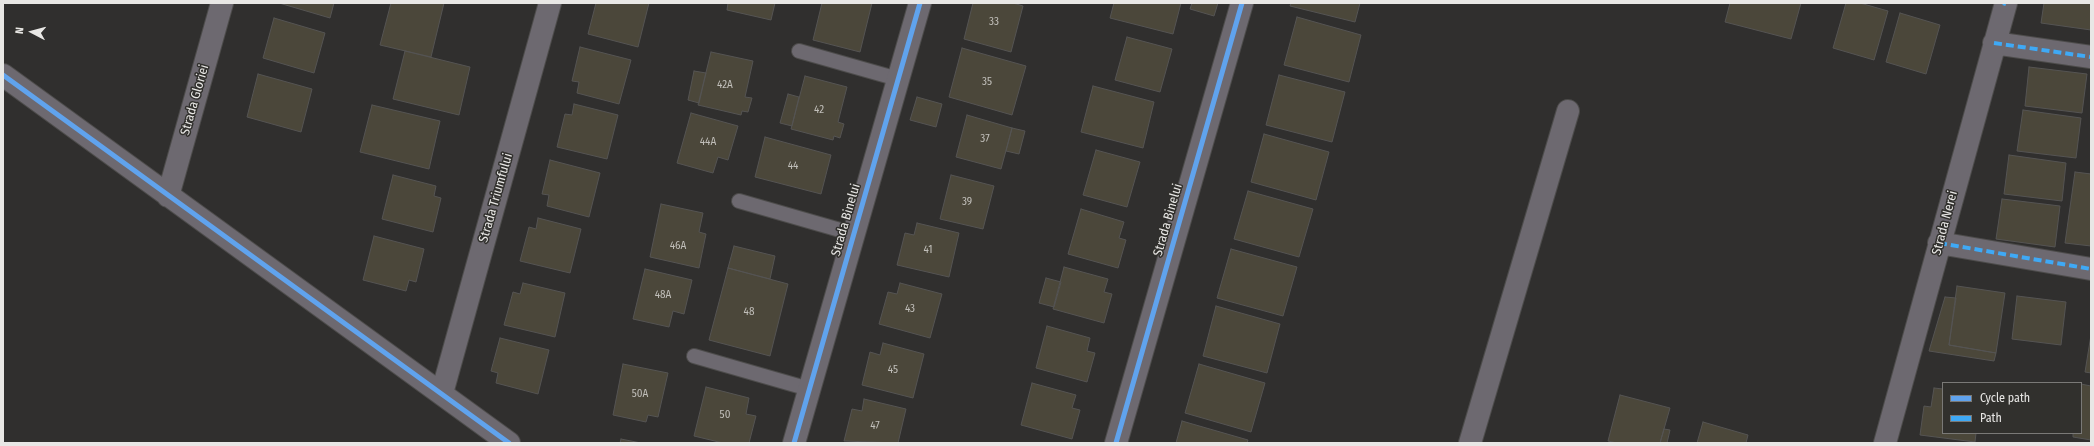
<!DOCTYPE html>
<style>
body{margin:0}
#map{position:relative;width:2094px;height:446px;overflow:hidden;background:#302f2e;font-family:"Fira Sans Condensed",sans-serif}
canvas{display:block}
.frame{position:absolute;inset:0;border:4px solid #e8e7e5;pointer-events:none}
.legend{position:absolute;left:1942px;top:382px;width:140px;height:52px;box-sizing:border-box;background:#31302d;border:1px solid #7a7977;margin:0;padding:5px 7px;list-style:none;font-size:12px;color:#e8e7e5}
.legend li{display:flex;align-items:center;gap:8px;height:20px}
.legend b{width:20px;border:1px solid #7a7977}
.north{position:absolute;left:12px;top:12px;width:40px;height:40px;-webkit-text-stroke:3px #31302d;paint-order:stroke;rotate:276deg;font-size:11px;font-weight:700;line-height:16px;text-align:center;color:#e8e7e5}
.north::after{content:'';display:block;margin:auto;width:14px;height:18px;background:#e8e7e5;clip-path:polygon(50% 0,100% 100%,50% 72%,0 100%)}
</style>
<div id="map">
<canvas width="2094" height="446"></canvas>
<div class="frame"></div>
<ul class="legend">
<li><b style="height:5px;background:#60a3ed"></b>Cycle path</li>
<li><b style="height:5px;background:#3fa9f5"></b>Path</li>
</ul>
<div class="north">N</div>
</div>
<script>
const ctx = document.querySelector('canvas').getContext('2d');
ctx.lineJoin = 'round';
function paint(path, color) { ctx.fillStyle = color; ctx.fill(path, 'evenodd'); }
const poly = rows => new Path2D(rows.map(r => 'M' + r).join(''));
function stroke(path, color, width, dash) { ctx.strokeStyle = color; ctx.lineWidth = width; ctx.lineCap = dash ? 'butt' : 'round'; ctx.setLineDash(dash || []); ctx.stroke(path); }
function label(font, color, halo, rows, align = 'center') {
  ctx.font = font + ' "Fira Sans Condensed",sans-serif'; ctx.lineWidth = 3; ctx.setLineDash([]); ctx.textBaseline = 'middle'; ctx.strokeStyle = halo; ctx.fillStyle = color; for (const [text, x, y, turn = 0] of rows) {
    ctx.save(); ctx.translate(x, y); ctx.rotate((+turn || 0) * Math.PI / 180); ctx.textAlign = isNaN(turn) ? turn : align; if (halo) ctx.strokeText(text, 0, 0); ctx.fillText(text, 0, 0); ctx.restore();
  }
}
const building = poly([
 [279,3,334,3,330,18,279,3],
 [391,3,444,3,431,57,380,45,391,3],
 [596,3,649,3,638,47,588,34,596,3],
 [728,3,775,3,771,20,727,10,728,3],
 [822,3,872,3,860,52,813,40,822,3],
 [973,3,1013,3,1023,6,1011,52,964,39,973,3],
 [1114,3,1181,3,1173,34,1110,18,1114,3],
 [1192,3,1218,3,1214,16,1190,9,1192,3],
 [1291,3,1360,3,1355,22,1290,6,1291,3],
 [1730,3,1801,3,1791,39,1725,22,1730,3],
 [1846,3,1860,3,1888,11,1874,60,1833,48,1846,3],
 [2044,3,2091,3,2091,30,2041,23,2044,3],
 [1900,13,1940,25,1926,74,1886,62,1900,13],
 [1297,17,1361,35,1349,82,1284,65,1297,17],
 [274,18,325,33,314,73,263,58,274,18],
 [1127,37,1172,49,1160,92,1115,80,1127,37],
 [580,47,631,60,619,104,577,93,579,82,572,81,580,47],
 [962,48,1026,66,1012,115,949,97,962,48],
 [405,51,470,67,459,115,393,99,405,51],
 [711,52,753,61,745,97,752,98,748,112,742,111,741,115,698,105,711,52],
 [2029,67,2087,74,2082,113,2025,106,2029,67],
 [694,71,706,73,699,103,688,100,694,71],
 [258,74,312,89,301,132,247,117,258,74],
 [1279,75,1345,92,1332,142,1266,125,1279,75],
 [805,76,847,87,838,122,844,124,840,138,834,136,833,140,791,129,805,76],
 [1093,86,1154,102,1143,148,1081,132,1093,86],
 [788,94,799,97,792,126,780,123,788,94],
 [917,97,942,104,936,127,910,120,917,97],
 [574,104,618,115,607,159,557,147,565,114,572,115,574,104],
 [372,105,440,121,429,169,360,152,372,105],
 [2023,110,2081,118,2076,158,2017,151,2023,110],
 [691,113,738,126,728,160,718,157,713,173,677,163,691,113],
 [967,115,1012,128,1001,169,956,157,967,115],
 [1012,128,1025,131,1019,154,1006,151,1012,128],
 [1264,134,1329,152,1316,200,1251,182,1264,134],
 [765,137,831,155,821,194,755,177,765,137],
 [1096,150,1140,162,1127,207,1083,195,1096,150],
 [2009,155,2066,163,2062,201,2004,194,2009,155],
 [550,160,600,173,589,217,547,206,549,195,542,194,550,160],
 [2075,172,2091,174,2091,246,2065,243,2075,172],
 [393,175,436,186,434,196,441,198,433,232,382,219,393,175],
 [951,175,994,186,983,229,940,219,951,175],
 [1248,191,1313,209,1299,257,1234,239,1248,191],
 [2002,199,2060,206,2055,247,1996,239,2002,199],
 [661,204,703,213,699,232,706,234,699,268,650,257,661,204],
 [1081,209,1124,222,1119,238,1126,240,1118,268,1068,254,1081,209],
 [538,218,581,229,570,273,520,261,529,227,536,229,538,218],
 [917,223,959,233,949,277,897,265,905,233,914,235,917,223],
 [374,236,424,249,416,282,409,280,406,291,363,280,374,236],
 [734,246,775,256,770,279,728,268,734,246],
 [1231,249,1297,267,1283,316,1217,298,1231,249],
 [1064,267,1108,279,1104,292,1112,294,1104,323,1053,309,1064,267],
 [728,268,788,284,770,356,709,340,728,268],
 [645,269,692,280,684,314,673,311,669,327,633,319,645,269],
 [1046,278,1061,282,1054,307,1039,303,1046,278],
 [523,283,565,293,555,337,504,325,513,292,520,294,523,283],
 [900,283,942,294,930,338,879,324,888,292,897,294,900,283],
 [1957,286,2005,293,1996,353,1949,345,1957,286],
 [2017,296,2066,302,2061,345,2012,339,2017,296],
 [1945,297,1956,298,1949,345,1996,353,1994,361,1929,351,1945,297],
 [1216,306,1280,324,1267,373,1203,356,1216,306],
 [1047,326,1090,338,1087,351,1095,353,1087,382,1036,368,1047,326],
 [2091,335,2091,373,2085,372,2091,335],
 [500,338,549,350,538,394,496,383,498,373,491,371,500,338],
 [883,343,924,354,913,398,862,385,870,352,880,355,883,343],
 [623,364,668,373,658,417,648,415,646,422,613,415,623,364],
 [1199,364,1265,383,1251,432,1185,413,1199,364],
 [1032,383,1076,395,1072,408,1080,410,1072,439,1021,425,1032,383],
 [2081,384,2091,386,2091,440,2073,437,2073,433,2081,433,2081,384],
 [706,387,749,398,746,414,756,416,749,443,723,443,694,436,706,387],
 [1934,388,1943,389,1943,433,1976,433,1975,442,1920,435,1924,406,1931,407,1934,388],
 [1620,395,1670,408,1660,443,1617,443,1608,441,1620,395],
 [864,399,906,409,898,443,844,441,852,409,862,411,864,399],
 [1182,421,1248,440,1247,443,1176,443,1182,421],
 [1703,422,1748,435,1746,443,1697,443,1703,422],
 [1664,429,1670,430,1667,443,1660,443,1664,429],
 [621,439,641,443,620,443,621,439]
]);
paint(building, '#4b473a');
stroke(building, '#555453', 1);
const service = poly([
 [799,51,898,79],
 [739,201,854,234],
 [694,356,809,389]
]);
const minor = poly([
 [1994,43,2091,57],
 [3,75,509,443],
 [168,196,222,3],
 [1939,243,2091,269],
 [442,393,550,3],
 [794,443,920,3],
 [1116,443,1242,3],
 [1470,443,1568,111],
 [1885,443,2006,3]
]);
stroke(service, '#4d4c4b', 16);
stroke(minor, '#4d4c4b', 24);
stroke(service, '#6d6970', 14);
stroke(minor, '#6d6970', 22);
stroke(poly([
 [2003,3,2006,4],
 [1994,43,2091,57],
 [1939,243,2091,269]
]), '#3fa9f5', 4, [8, 4]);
stroke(poly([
 [3,75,509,443],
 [794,443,920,3],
 [1116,443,1242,3]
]), '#60a3ed', 5);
label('11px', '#c1bfba', null, [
 ["33",994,22],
 ["35",987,82],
 ["42A",725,85],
 ["42",819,110],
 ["37",985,139],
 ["44A",708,142],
 ["44",793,166],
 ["39",967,202],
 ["46A",678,246],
 ["41",928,250],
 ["48A",663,295],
 ["43",910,309],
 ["48",749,312],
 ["45",893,370],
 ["50A",640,394],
 ["50",725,415],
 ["47",875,426]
]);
label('13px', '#e8e7e5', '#31302d', [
 ["Strada Gloriei",195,100,-74],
 ["Strada Triumfului",496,198,-74],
 ["Strada Binelui",846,220,-74],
 ["Strada Binelui",1168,220,-74],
 ["Strada Nerei",1945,223,-75]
]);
</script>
